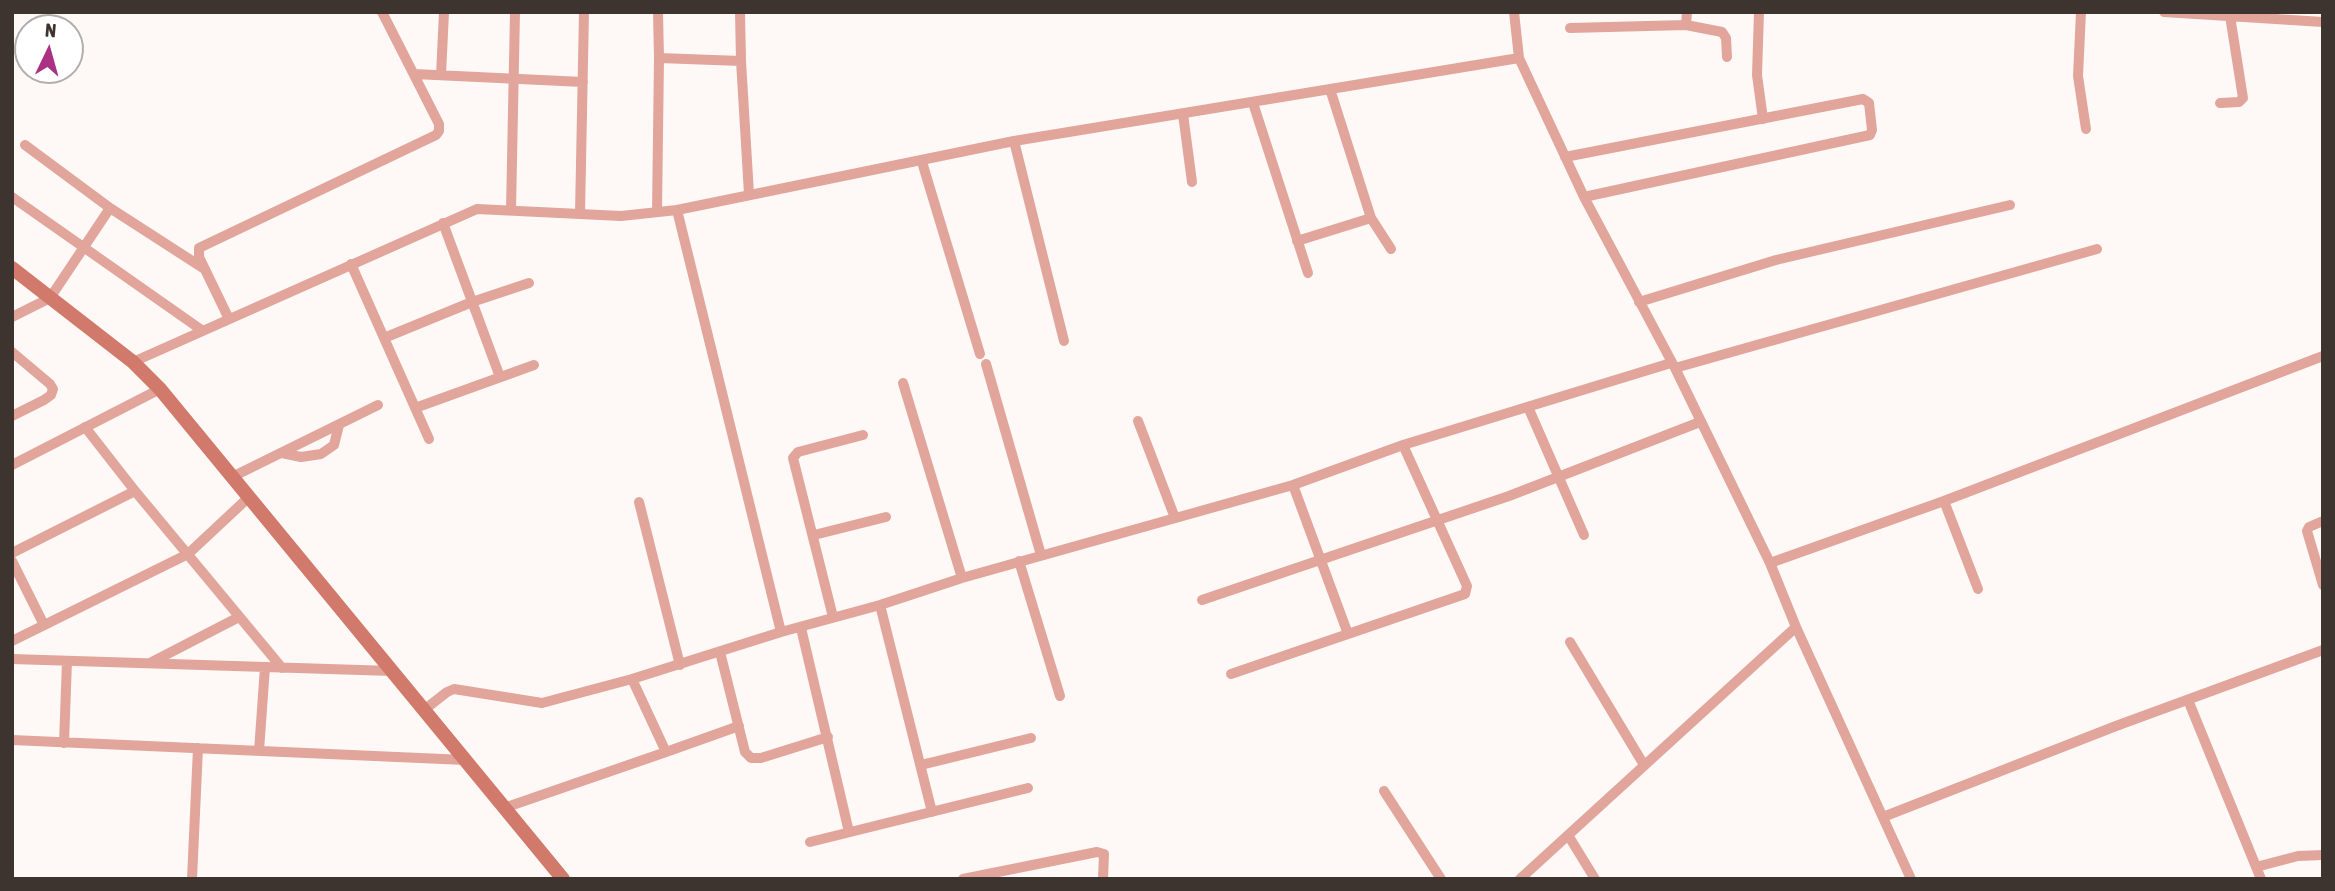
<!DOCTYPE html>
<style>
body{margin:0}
#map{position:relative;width:2335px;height:891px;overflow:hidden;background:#fef9f6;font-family:"Asap Condensed",sans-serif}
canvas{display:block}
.frame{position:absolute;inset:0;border:14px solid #3e342f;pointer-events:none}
.north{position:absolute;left:14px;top:14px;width:70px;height:70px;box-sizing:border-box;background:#fff;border:2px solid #b2aeac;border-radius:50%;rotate:5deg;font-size:19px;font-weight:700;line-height:28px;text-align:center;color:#3e342f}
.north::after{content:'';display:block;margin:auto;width:24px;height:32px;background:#ab3185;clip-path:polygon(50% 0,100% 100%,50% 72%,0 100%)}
</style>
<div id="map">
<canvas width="2335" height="891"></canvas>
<div class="frame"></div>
<div class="north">N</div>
</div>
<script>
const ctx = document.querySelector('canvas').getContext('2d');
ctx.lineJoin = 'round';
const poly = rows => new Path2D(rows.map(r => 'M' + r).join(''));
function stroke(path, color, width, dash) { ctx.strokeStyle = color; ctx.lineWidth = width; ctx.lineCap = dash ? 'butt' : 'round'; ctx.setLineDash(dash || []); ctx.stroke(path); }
stroke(poly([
 [658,12,659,58,741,61,740,12],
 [1514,12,1519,58,1584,197,1675,368,1770,563,1796,627,1911,879],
 [1759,12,1757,75,1763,119],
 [2081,12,2078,76,2086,129],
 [2164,12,2323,22],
 [1686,25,1722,32,1726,38,1727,57],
 [1570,28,1686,25,1687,12],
 [741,61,749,194],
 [414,74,583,82],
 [441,75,444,12],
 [1253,103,1308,273],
 [2220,103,2239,102,2243,98,2230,16],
 [1183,114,1192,182],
 [1014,141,1064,341],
 [25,145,110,208,203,268],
 [1565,157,1863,99,1869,103,1872,130,1870,135,1584,197],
 [922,162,980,354],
 [12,197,203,331],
 [511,210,515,12],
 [677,210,781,632],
 [657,212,659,58],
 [580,214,584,12],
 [1371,218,1391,249],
 [443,223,500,377],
 [1297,241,1371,218,1330,89],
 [351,264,429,439],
 [1639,302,1776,260,2010,205],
 [12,317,50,298,110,208],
 [229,319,199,257,199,248,436,135,439,131,439,124,382,12],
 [384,338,472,302,529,283],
 [12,352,50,384,53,389,51,395,44,400,12,416],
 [133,362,477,209,621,216,677,210,1014,141,1519,58],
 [986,364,1041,555],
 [1675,368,2097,249],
 [903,383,962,578],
 [1528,407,1584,535],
 [415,408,534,365],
 [1138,421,1175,518],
 [85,427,135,491,282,668],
 [282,453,301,457,321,454,334,445,339,425],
 [12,465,160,389],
 [232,477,378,405],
 [1293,485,1348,634],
 [1944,501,1978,589],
 [639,502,680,665],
 [2323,521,2309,527,2307,531,2323,585],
 [814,535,886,517],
 [12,553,135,491],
 [12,561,44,625],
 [1019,561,1060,696],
 [1770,563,1944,501,2323,356],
 [1202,600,1509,496,1700,422],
 [880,605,932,812],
 [833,617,793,458,798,452,863,435],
 [801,628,849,832],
 [12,641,188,554,249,497],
 [1570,642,1644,765],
 [720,652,745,752,751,758,761,758,828,737],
 [12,659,392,671],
 [150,663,239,617],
 [1231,674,1465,594,1467,586,1403,445],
 [632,679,666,752,739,726],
 [2188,700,2261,879],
 [424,710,447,692,454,689,542,703,632,679,781,632,880,605,962,578,1293,485,1403,445,1671,363],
 [12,740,465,760],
 [64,743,67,661],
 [259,751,265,667],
 [921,765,1031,738],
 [1384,791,1441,879],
 [504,808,666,752],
 [1883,817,2116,726,2323,650],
 [1568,835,1595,879],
 [810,842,1028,788],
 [2256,867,2298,856,2323,855],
 [192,879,198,748],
 [963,879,1097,852,1104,854,1103,879],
 [1520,879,1796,627]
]), '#e2a59b', 10);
stroke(poly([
 [12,268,133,362,160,389,563,879]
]), '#d17a6c', 14);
</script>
